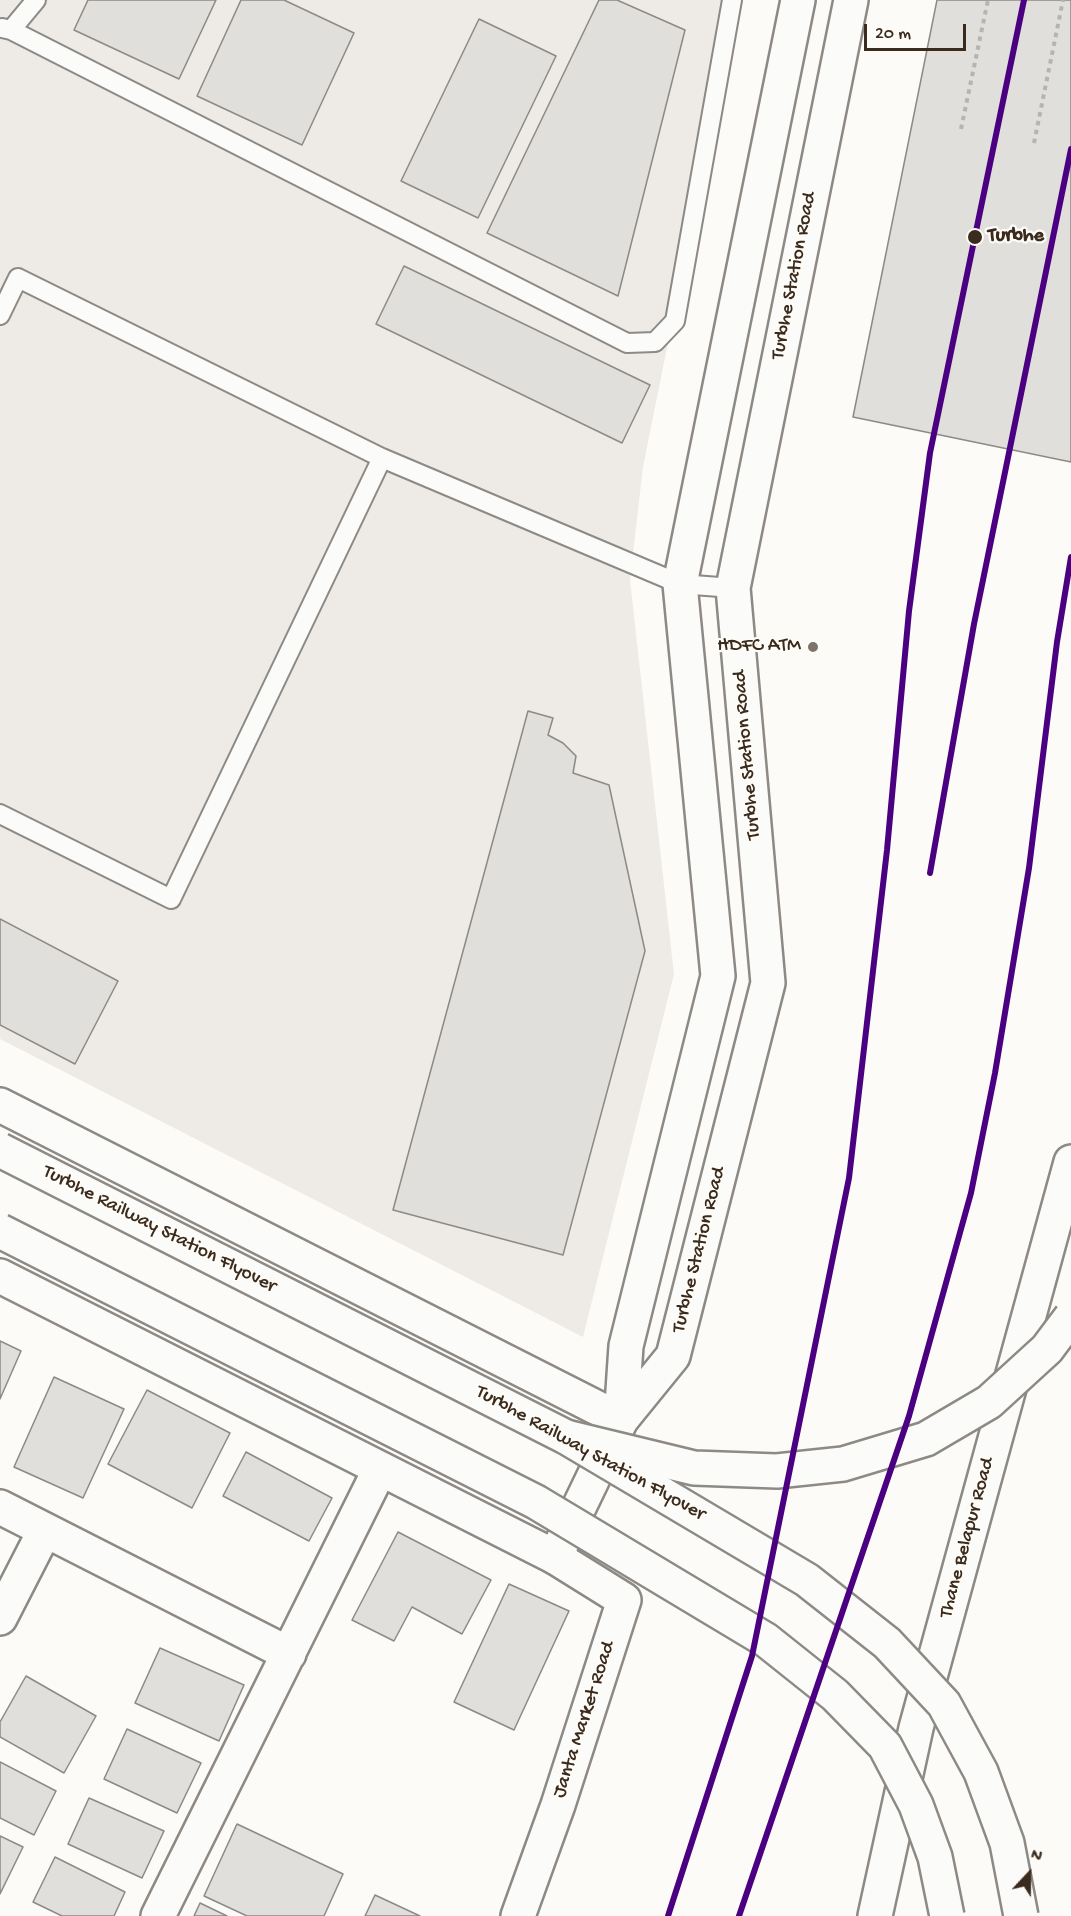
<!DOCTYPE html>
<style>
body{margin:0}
#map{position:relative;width:1071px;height:1916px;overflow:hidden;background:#fcfbf8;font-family:"Gochi Hand",sans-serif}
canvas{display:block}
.north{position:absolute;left:999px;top:1844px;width:60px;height:60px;-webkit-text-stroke:4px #fdfcf7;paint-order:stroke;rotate:22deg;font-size:16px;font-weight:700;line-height:24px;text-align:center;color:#3b2a1e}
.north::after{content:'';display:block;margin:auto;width:21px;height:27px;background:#3b2a1e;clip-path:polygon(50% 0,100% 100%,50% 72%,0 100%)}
.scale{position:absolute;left:864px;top:24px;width:102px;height:27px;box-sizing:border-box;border:3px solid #3b2a1e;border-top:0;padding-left:8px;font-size:18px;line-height:21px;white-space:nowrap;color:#3b2a1e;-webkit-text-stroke:4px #fdfcf7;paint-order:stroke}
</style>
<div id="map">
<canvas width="1071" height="1916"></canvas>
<div class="north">N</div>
<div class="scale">20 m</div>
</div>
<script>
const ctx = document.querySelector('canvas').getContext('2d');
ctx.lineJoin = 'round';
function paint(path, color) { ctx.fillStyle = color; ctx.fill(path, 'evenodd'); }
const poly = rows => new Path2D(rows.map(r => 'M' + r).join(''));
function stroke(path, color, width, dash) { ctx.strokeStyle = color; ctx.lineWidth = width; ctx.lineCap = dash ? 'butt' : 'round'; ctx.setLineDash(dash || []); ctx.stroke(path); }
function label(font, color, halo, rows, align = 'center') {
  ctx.font = font + ' "Gochi Hand",sans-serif'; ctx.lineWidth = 4.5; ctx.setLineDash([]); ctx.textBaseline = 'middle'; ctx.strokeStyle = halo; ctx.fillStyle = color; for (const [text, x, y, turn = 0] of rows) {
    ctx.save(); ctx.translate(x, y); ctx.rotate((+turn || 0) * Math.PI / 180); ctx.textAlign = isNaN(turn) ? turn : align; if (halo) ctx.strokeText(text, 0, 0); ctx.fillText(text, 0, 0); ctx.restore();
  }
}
paint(poly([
 [0,0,737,0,643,467,630,580,674,974,583,1337,0,1039]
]), '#eeebe7');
const building = poly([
 [88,0,216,0,179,79,74,30,88,0],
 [241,0,284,0,354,33,302,145,197,96,241,0],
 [599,0,617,0,685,30,618,296,487,233,599,0],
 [937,0,1071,0,1071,462,853,417,937,0],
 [479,19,556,56,478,218,401,181,479,19],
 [404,266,650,385,622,443,376,324,404,266],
 [528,711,553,718,548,735,563,743,576,756,573,773,609,785,645,951,563,1255,393,1210,528,711],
 [0,919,118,981,75,1064,0,1025,0,919],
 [0,1341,21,1351,0,1399,0,1341],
 [54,1377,124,1409,83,1498,14,1467,54,1377],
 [147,1390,230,1433,192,1508,108,1464,147,1390],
 [246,1452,332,1498,309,1541,223,1496,246,1452],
 [398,1532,491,1580,462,1634,412,1607,394,1641,352,1620,398,1532],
 [509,1584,569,1611,514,1730,454,1702,509,1584],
 [160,1648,244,1685,219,1741,135,1703,160,1648],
 [26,1676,96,1716,64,1773,0,1737,0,1722,26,1676],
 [127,1729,201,1763,177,1813,104,1779,127,1729],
 [0,1762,56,1791,34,1835,0,1818,0,1762],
 [89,1798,164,1831,142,1878,68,1844,89,1798],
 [237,1824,343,1874,324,1916,247,1916,204,1896,237,1824],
 [0,1836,23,1847,0,1894,0,1836],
 [55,1857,125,1892,114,1916,62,1916,33,1902,55,1857],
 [375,1895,420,1916,365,1916,375,1895],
 [200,1903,227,1916,194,1916,200,1903]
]);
paint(building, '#e0dfdc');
stroke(building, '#8d8985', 1.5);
const service = poly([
 [2,28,11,30,36,0],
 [11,30,627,343,655,342,675,321,732,0],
 [0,315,18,278,382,458,680,584,733,588],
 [0,814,171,899,382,458]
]);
const minor = poly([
 [0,1507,289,1654],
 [0,1618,45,1530],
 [158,1916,380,1469],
 [518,1916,558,1805,624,1600,555,1557]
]);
const tertiary = poly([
 [621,1420,626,1346,718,976,680,584,798,0],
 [555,1557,621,1420,673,1356,768,983,733,588,851,0]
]);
const secondary = poly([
 [0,1105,621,1420],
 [0,1276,555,1557]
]);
const primary = poly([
 [875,1916,916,1728,1071,1162]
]);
stroke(service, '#8d8985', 22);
stroke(minor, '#8d8985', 38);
stroke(tertiary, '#8d8985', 38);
stroke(secondary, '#8d8985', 38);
stroke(primary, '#8d8985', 38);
stroke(poly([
 [961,129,988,0],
 [1034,143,1063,0]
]), '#b6b4b1', 4, [4.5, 4.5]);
stroke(service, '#fbfbf9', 18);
stroke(minor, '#fbfbf9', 33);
stroke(tertiary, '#fbfbf9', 33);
stroke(secondary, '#fbfbf9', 33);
stroke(primary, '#fbfbf9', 33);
const secondaryBridge = poly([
 [0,1150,566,1437,807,1580,887,1643,944,1704,981,1772,1007,1843,1021,1916],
 [0,1231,536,1502,766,1640,835,1695,885,1746,916,1805,935,1857,947,1916]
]);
const primaryBridge = poly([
 [566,1437,694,1468,777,1471,843,1464,926,1439,989,1402,1047,1349,1071,1317]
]);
stroke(secondaryBridge, '#8d8985', 38, []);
stroke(primaryBridge, '#8d8985', 38, []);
stroke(secondaryBridge, '#fbfbf9', 33);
stroke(primaryBridge, '#fbfbf9', 33);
stroke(poly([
 [930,873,974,624,1071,149],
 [668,1916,752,1656,849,1178,887,850,909,611,930,453,1024,0],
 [739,1916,909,1416,971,1193,995,1073,1029,868,1057,642,1071,557]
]), '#4b0082', 6);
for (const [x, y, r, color] of [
 [975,237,8,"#3b2a1e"],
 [813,647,6,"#7f736a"]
]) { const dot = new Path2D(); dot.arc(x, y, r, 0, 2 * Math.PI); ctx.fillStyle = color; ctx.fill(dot); stroke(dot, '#fdfcf7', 2); }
label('bold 20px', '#3b2a1e', '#fdfcf7', [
 ["Turbhe",988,237]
], 'left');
label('20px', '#3b2a1e', '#fdfcf7', [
 ["Turbhe Station Road",795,276,-79],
 ["Turbhe Station Road",748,755,-95],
 ["Turbhe Railway Station Flyover",159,1230,27],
 ["Turbhe Station Road",700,1250,-76],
 ["Turbhe Railway Station Flyover",590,1454,29],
 ["Thane Belapur Road",968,1538,-75],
 ["Janta Market Road",585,1720,-72]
]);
label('20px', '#3b2a1e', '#fdfcf7', [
 ["HDFC ATM",801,647]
], 'right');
</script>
